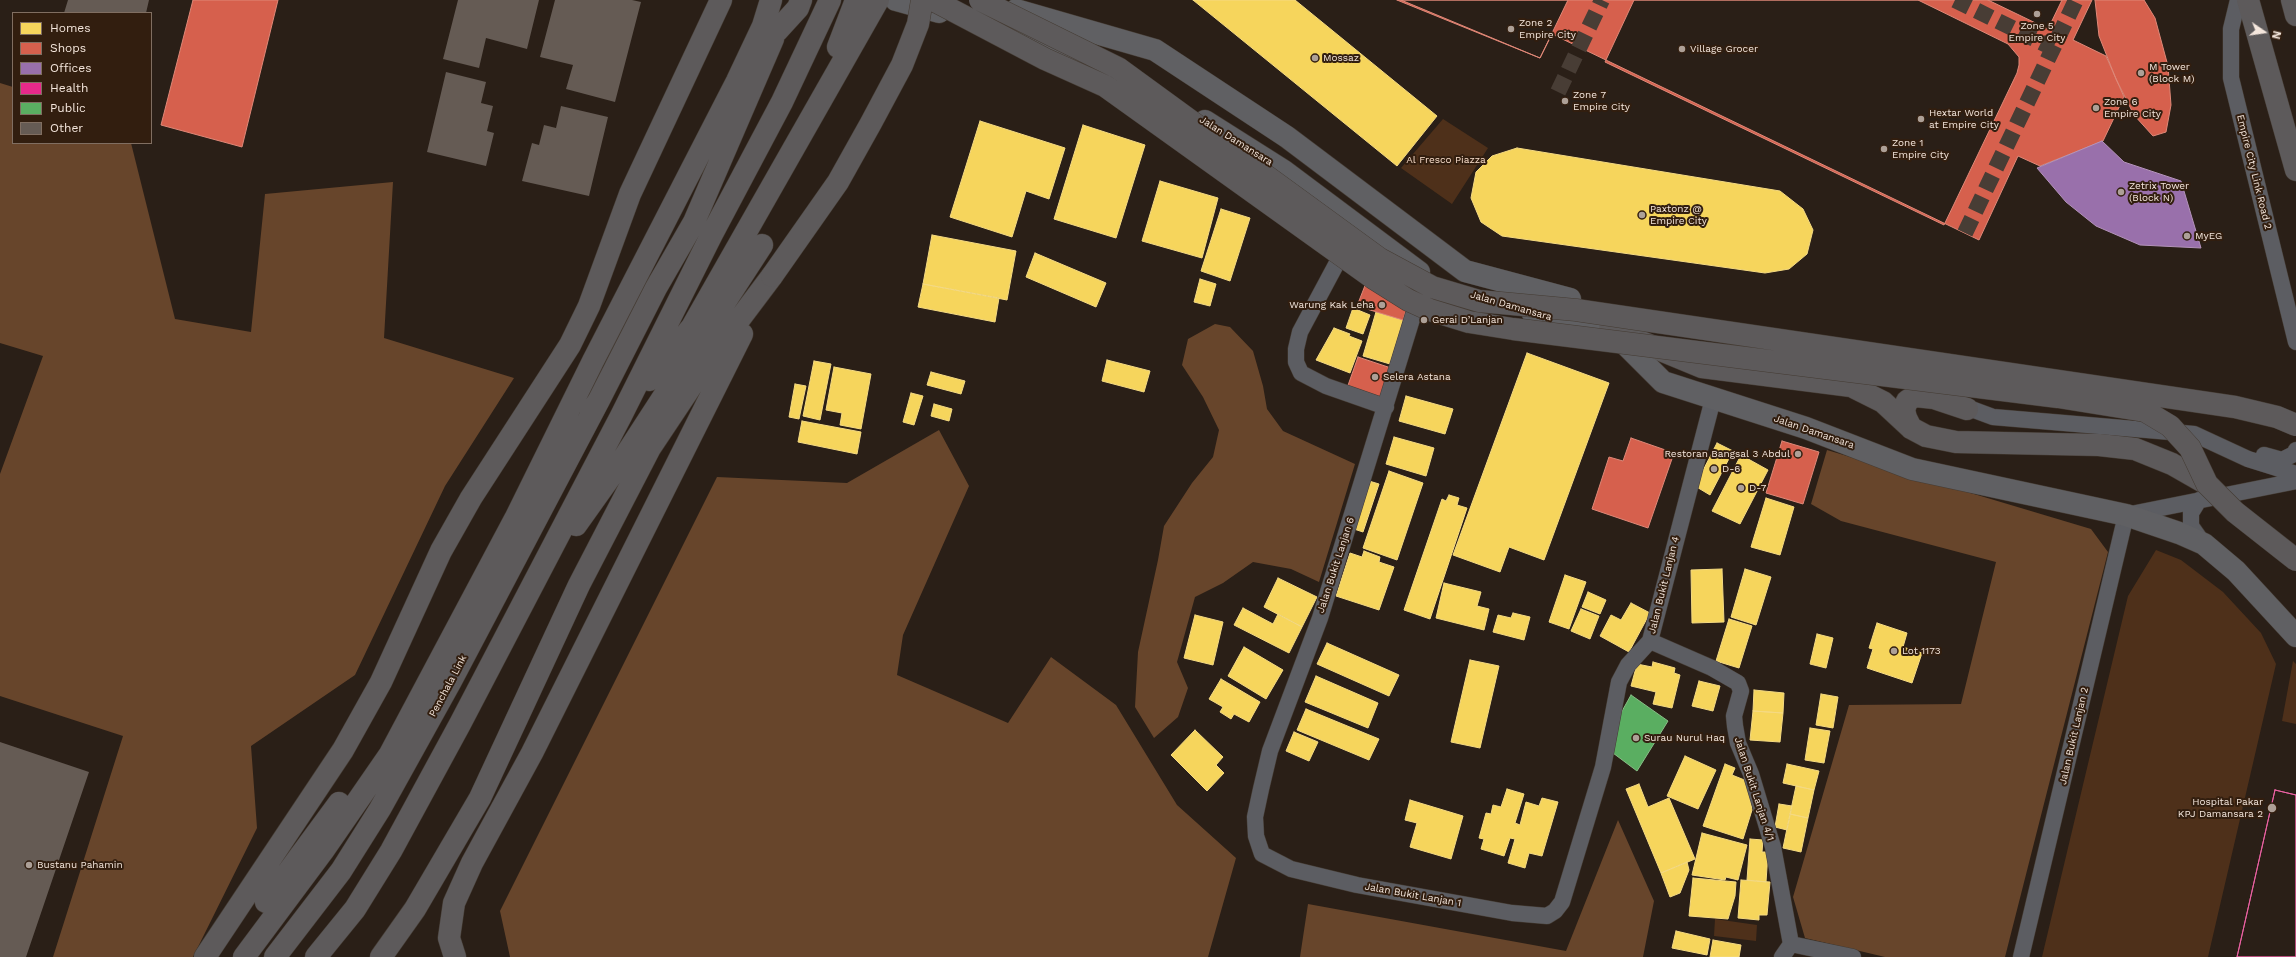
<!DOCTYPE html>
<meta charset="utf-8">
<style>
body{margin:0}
#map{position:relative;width:2296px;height:957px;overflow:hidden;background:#2a1f17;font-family:"Work Sans",sans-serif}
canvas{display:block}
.legend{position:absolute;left:12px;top:12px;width:140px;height:132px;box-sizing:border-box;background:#321e0f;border:1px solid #806e61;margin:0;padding:5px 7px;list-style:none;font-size:12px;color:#f4e6dc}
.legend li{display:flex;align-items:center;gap:8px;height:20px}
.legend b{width:20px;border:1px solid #806e61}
.north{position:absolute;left:2244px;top:12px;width:40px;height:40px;-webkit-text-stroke:3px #321e0f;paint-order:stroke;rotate:103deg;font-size:11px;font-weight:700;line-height:16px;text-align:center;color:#f4e6dc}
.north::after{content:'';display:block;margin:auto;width:14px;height:18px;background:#f4e6dc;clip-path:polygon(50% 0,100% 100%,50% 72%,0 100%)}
</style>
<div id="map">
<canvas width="2296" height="957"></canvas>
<ul class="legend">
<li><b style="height:11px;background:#f6d55c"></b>Homes</li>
<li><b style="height:11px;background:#d6604d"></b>Shops</li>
<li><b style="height:11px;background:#9970ab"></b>Offices</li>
<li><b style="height:11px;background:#e7298a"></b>Health</li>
<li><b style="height:11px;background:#5aae61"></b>Public</li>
<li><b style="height:11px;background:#655b54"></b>Other</li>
</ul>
<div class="north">N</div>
</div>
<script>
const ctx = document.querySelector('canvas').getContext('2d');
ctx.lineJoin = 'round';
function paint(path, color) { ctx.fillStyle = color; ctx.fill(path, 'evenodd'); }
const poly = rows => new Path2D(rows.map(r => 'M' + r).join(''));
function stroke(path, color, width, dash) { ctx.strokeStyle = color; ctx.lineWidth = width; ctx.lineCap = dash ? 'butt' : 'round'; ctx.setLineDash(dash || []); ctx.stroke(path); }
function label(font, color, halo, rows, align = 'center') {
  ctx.font = font + ' "Work Sans",sans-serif'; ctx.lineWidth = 4; ctx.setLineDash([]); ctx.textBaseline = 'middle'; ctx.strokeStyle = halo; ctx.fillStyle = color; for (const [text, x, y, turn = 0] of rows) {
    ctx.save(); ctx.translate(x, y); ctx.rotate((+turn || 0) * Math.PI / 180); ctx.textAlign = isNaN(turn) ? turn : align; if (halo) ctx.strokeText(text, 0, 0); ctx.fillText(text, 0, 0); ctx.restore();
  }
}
paint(poly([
 [1443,119,1488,148,1452,204,1401,168],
 [2156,550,2181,560,2223,592,2261,633,2276,664,2208,957,2042,957,2128,596],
 [2293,661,2296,664,2296,724,2282,721],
 [1715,919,1757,925,1756,941,1714,936]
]), '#4e301a');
paint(poly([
 [0,83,13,87,13,143,131,143,175,319,251,332,265,194,393,182,384,338,514,378,445,486,355,675,251,746,257,828,193,957,53,957,123,736,0,696,0,474,43,356,0,343],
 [1215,324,1230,327,1253,351,1263,386,1267,409,1283,431,1355,464,1319,582,1291,569,1253,562,1223,583,1195,597,1177,662,1188,688,1178,717,1154,738,1135,707,1138,652,1158,560,1164,526,1192,483,1213,457,1219,430,1203,397,1182,365,1188,339],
 [939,430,969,486,903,635,897,675,1008,723,1051,657,1116,705,1177,805,1236,858,1208,957,510,957,500,911,717,477,847,483],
 [1827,450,2091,529,2108,552,2005,957,1885,957,1805,938,1793,897,1849,705,1961,704,1996,562,1841,521,1811,504],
 [1618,820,1654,901,1643,957,1300,957,1308,904,1566,951]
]), '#67452b');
const homes = poly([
 [1193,0,1295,0,1437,116,1397,166,1193,0],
 [980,121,1065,148,1049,199,1026,191,1012,237,950,217,980,121],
 [1083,125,1145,145,1116,238,1054,219,1083,125],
 [1517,148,1780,191,1803,209,1813,230,1807,254,1789,269,1765,273,1502,236,1481,222,1471,198,1476,172,1492,156,1517,148],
 [1160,181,1218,198,1202,258,1142,241,1160,181],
 [1221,209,1250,218,1230,281,1201,271,1221,209],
 [932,235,1016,251,1007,300,923,284,932,235],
 [1035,253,1106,283,1096,307,1026,277,1035,253],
 [1200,279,1216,284,1210,306,1194,302,1200,279],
 [923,284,999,298,995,322,918,307,923,284],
 [1353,308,1370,315,1363,334,1346,328,1353,308],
 [1376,312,1403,320,1390,364,1363,356,1376,312],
 [1334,328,1350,334,1349,336,1362,341,1350,373,1316,360,1334,328],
 [1527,353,1609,383,1544,560,1509,547,1500,572,1453,555,1527,353],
 [1107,360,1150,371,1144,392,1102,381,1107,360],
 [814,361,831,364,820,420,803,416,814,361],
 [834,367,871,374,861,429,840,425,842,413,826,410,834,367],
 [931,372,965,381,961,394,927,385,931,372],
 [795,384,806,386,799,419,789,417,795,384],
 [911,393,923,396,914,425,903,422,911,393],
 [1406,396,1453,409,1445,434,1399,421,1406,396],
 [934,404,952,409,949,421,931,416,934,404],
 [802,421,861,432,857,454,798,442,802,421],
 [1394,437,1434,448,1426,476,1386,464,1394,437],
 [1717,443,1733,451,1710,495,1695,486,1717,443],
 [1741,455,1768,470,1740,524,1712,511,1741,455],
 [1389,471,1423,483,1397,560,1363,548,1389,471],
 [1369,481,1379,484,1363,532,1354,529,1369,481],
 [1449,495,1459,498,1457,505,1467,508,1430,619,1404,610,1442,499,1446,501,1449,495],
 [1766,498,1794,507,1780,555,1751,547,1766,498],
 [1364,551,1380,557,1379,562,1394,567,1379,610,1336,596,1350,553,1362,557,1364,551],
 [1722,569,1724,622,1692,623,1691,570,1722,569],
 [1745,569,1771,577,1756,625,1731,617,1745,569],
 [1565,575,1586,582,1569,629,1549,622,1565,575],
 [1278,578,1317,597,1302,627,1264,607,1278,578],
 [1444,583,1481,592,1477,606,1489,609,1484,630,1436,618,1444,583],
 [1588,592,1606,600,1600,614,1582,607,1588,592],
 [1631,603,1650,613,1629,652,1600,636,1611,615,1621,620,1631,603],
 [1243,608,1273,624,1278,614,1302,627,1289,653,1234,625,1243,608],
 [1581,609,1599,616,1590,639,1571,631,1581,609],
 [1513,613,1530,617,1524,640,1493,632,1498,615,1511,618,1513,613],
 [1195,615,1223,622,1213,665,1184,658,1195,615],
 [1729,619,1752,626,1739,668,1716,661,1729,619],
 [1877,623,1907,633,1903,647,1922,653,1912,683,1867,668,1873,649,1869,648,1877,623],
 [1817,634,1833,638,1826,668,1810,664,1817,634],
 [1327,643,1399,675,1389,696,1317,664,1327,643],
 [1244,647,1283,670,1266,699,1228,676,1244,647],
 [1470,660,1499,666,1480,748,1451,742,1470,660],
 [1653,662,1675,668,1674,673,1680,675,1672,708,1653,704,1656,692,1631,686,1637,664,1652,667,1653,662],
 [1316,676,1378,703,1368,728,1305,702,1316,676],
 [1221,679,1260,702,1249,722,1234,714,1231,719,1220,712,1223,707,1209,699,1221,679],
 [1699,681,1720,686,1713,711,1692,706,1699,681],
 [1754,690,1784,693,1783,713,1753,711,1754,690],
 [1821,694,1838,697,1833,728,1816,725,1821,694],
 [1306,709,1379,739,1369,760,1297,730,1306,709],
 [1753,711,1783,713,1780,742,1750,740,1753,711],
 [1810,728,1830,731,1824,763,1805,760,1810,728],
 [1195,730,1223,757,1216,765,1224,773,1207,791,1171,755,1195,730],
 [1294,732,1318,742,1309,761,1286,751,1294,732],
 [1685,756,1716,770,1698,809,1667,796,1685,756],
 [1725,764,1735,768,1732,775,1747,781,1752,810,1743,839,1703,826,1725,764],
 [1787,764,1819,771,1814,790,1783,783,1787,764],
 [1639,784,1648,807,1669,798,1695,859,1661,873,1626,789,1639,784],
 [1796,786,1814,790,1808,818,1790,814,1796,786],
 [1507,789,1524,794,1515,823,1520,825,1526,802,1539,806,1542,798,1558,802,1542,856,1529,853,1525,868,1508,863,1515,839,1510,838,1504,856,1481,849,1484,839,1479,838,1486,813,1491,814,1493,805,1501,807,1507,789],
 [1410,800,1463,816,1451,859,1410,847,1417,823,1405,820,1410,800],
 [1779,804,1792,806,1787,830,1775,827,1779,804],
 [1790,814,1808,818,1801,852,1783,848,1790,814],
 [1702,833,1747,845,1738,880,1726,877,1725,880,1692,875,1702,833],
 [1750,839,1763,840,1762,852,1768,852,1766,882,1747,880,1750,839],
 [1687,862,1689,870,1680,893,1670,897,1661,873,1687,862],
 [1693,878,1736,882,1735,896,1728,919,1689,916,1693,878],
 [1741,880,1770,882,1767,915,1759,915,1759,920,1738,918,1741,880],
 [1676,931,1710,939,1707,955,1672,948,1676,931],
 [1713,940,1741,945,1739,957,1710,957,1713,940]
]);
paint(homes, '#f6d55c');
stroke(homes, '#f5da82', 1);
const shops = poly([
 [193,0,278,0,242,147,161,125,193,0],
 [1397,0,1568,0,1540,58,1397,0],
 [1401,0,2092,0,2073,40,2106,56,2124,97,2103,141,2040,166,2018,156,1979,240,1552,34,1540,58,1401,0],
 [1634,0,1918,0,2008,44,2019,57,2019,65,2017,73,1944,225,1605,62,1634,0],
 [1988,0,2062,0,2048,29,1988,0],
 [2095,0,2144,0,2155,18,2168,66,2171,105,2166,132,2153,136,2134,115,2116,79,2099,36,2095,0],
 [1366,283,1407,307,1403,320,1357,306,1366,283],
 [1358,357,1391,368,1380,402,1346,391,1358,357],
 [1631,438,1674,453,1648,528,1592,509,1609,457,1623,461,1631,438],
 [1782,441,1819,452,1803,504,1766,493,1782,441]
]);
paint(shops, '#d6604d');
stroke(shops, '#df8878', 1);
const offices = poly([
 [2102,141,2124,162,2181,181,2201,248,2140,245,2096,226,2066,202,2037,168,2102,141]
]);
paint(offices, '#9970ab');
stroke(offices, '#b493ba', 1);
const health = poly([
 [2275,790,2296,795,2296,957,2237,957,2275,790],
 [2275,790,2296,795,2296,957,2237,957,2275,790]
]);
paint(health, '#e7298a');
stroke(health, '#eb62a3', 1);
const public = poly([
 [1631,695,1668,721,1637,771,1613,753,1616,722,1631,695]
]);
paint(public, '#5aae61');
stroke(public, '#88bf86', 1);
paint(poly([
 [68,0,149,0,146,13,64,13],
 [458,0,539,0,527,49,486,38,479,68,443,59],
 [555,0,632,0,641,2,615,102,566,89,573,65,540,57],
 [446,72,486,82,481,103,493,106,487,131,494,133,486,166,427,152],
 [561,106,608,117,589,196,522,181,532,143,539,145,544,125,556,128],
 [0,742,89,772,26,957,0,957]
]), '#655b54');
stroke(poly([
 [1955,0,2053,48],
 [1558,92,1602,0],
 [1965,233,2076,0]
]), '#483d35', 16, [16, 8]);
const street = poly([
 [2238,0,2231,29,2231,78,2296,342],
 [1346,246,1300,332,1296,349,1296,362,1301,373,1326,386,1386,407],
 [1420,293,1320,618,1270,751,1261,789,1255,817,1256,836,1262,854,1291,869,1357,885,1512,913,1547,916,1555,911,1562,902,1603,767,1619,682,1628,665,1650,641,1713,399],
 [1958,404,1993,417,2194,434,2248,459,2296,474],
 [2264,455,2282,460,2294,454,2296,450],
 [2199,500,2191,513,2191,526,2203,543],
 [1650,641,1712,668,1738,683,1741,691,1734,716,1735,726,1738,743,1751,774,1773,847,1791,944],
 [1791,944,1853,957],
 [1782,957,1791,944],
 [2021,957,2126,515,2296,481]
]);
const secondary = poly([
 [896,0,939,12],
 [1016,10,1155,50,1287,137,1465,271,1570,299],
 [1014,34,1094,66],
 [1205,121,1284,171,1419,272],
 [1533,314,1610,329,1663,382,1806,428,1912,469,2126,515,2179,533,2204,544,2236,571,2296,636]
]);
const highway = poly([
 [2248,0,2296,170],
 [2292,0,2296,15],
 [777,31,798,8,801,0],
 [838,47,856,0],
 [1610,329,1702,367,1851,386,1883,402,1911,428,1926,436,1956,442,2099,445,2135,449,2172,464,2207,484],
 [649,380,692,327,878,0],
 [591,412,599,400,656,288,694,222,773,39],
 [1911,428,1906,418,1904,410,1907,401,1915,396,1934,398,1967,409],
 [576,525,623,459,762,245],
 [266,902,339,803],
 [205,957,343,750,381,682,441,551,471,498,570,345,589,306,630,194,721,0],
 [244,957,323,851,390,754,515,519,593,361,737,81,763,26,771,0],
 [275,957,341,871,380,809,451,681,599,400],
 [316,957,355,909,391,851,460,724,621,416,712,234,782,102,830,0],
 [381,957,415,909,480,798,579,585,650,448,708,361,772,276],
 [455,957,449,938,454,903,472,863,532,753,742,334]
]);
stroke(street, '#453c34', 17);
stroke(secondary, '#453c34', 23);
stroke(highway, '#453c34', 23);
stroke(street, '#5c5d62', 16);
stroke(secondary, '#606063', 22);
stroke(highway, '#5d5a5b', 22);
const highwayBridge = poly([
 [933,0,1045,59,1105,86,1373,278,1408,300,1430,310,1469,322,1513,329,2058,397,2145,411,2170,426,2190,448,2207,484,2235,512,2296,560],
 [980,0,1118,68,1380,259,1432,287,1479,301,1576,310,2235,407,2277,417,2296,425],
 [772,276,838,182,871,123,902,65,918,24,922,0]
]);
stroke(highwayBridge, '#453c34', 23, []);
stroke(highwayBridge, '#5d5a5b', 22);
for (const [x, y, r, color] of [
 [2037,14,4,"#ada097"],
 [1511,29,4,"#ada097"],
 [1682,49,4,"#ada097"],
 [1315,58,4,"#ada097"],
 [2141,73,4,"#ada097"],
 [1565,101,4,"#ada097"],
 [2096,108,4,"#ada097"],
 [1921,119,4,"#ada097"],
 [1884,149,4,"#ada097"],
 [2121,192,4,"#ada097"],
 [1642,215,4,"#ada097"],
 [2187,236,4,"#ada097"],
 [1382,305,4,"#ada097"],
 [1424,320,4,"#ada097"],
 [1375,377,4,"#ada097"],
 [1798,454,4,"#ada097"],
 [1714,469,4,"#ada097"],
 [1741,488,4,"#ada097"],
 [1894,651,4,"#ada097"],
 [1636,738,4,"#ada097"],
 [2272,808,5,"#ada097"],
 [29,865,4,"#ada097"]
]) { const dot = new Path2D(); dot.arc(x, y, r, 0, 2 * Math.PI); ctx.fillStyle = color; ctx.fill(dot); stroke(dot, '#321e0f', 1.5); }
label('10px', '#f4e6dc', '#321e0f', [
 ["Zone 2",1519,23],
 ["Empire City",1519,35],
 ["Zone 5",2037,26,"center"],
 ["Empire City",2037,38,"center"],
 ["Village Grocer",1690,49],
 ["Mossaz",1323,58],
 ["M Tower",2149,67],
 ["(Block M)",2149,79],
 ["Zone 7",1573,95],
 ["Empire City",1573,107],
 ["Zone 6",2104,102],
 ["Empire City",2104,114],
 ["Hextar World",1929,113],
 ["at Empire City",1929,125],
 ["Zone 1",1892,143],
 ["Empire City",1892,155],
 ["Zetrix Tower",2129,186],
 ["(Block N)",2129,198],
 ["Paxtonz @",1650,209],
 ["Empire City",1650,221],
 ["MyEG",2195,236],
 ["Warung Kak Leha",1374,305,"right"],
 ["Gerai D’Lanjan",1432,320],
 ["Selera Astana",1383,377],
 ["Restoran Bangsal 3 Abdul",1790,454,"right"],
 ["D-6",1722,469],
 ["D-7",1749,488],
 ["Lot 1173",1902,651],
 ["Surau Nurul Haq",1644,738],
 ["Hospital Pakar",2263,802,"right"],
 ["KPJ Damansara 2",2263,814,"right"],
 ["Bustanu Pahamin",37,865]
], 'left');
label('10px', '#f4e6dc', '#321e0f', [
 ["Jalan Damansara",1236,141,32],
 ["Empire City Link Road 2",2254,172,76],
 ["Jalan Damansara",1511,306,16],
 ["Jalan Damansara",1814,432,19],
 ["Jalan Bukit Lanjan 6",1336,565,-72],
 ["Jalan Bukit Lanjan 4",1664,585,-76],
 ["Penchala Link",448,686,-62],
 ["Jalan Bukit Lanjan 2",2074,736,-77],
 ["Jalan Bukit Lanjan 4/1",1754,789,72],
 ["Jalan Bukit Lanjan 1",1413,895,10]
]);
label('10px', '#f9decb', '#321e0f', [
 ["Al Fresco Piazza",1446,160]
]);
</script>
